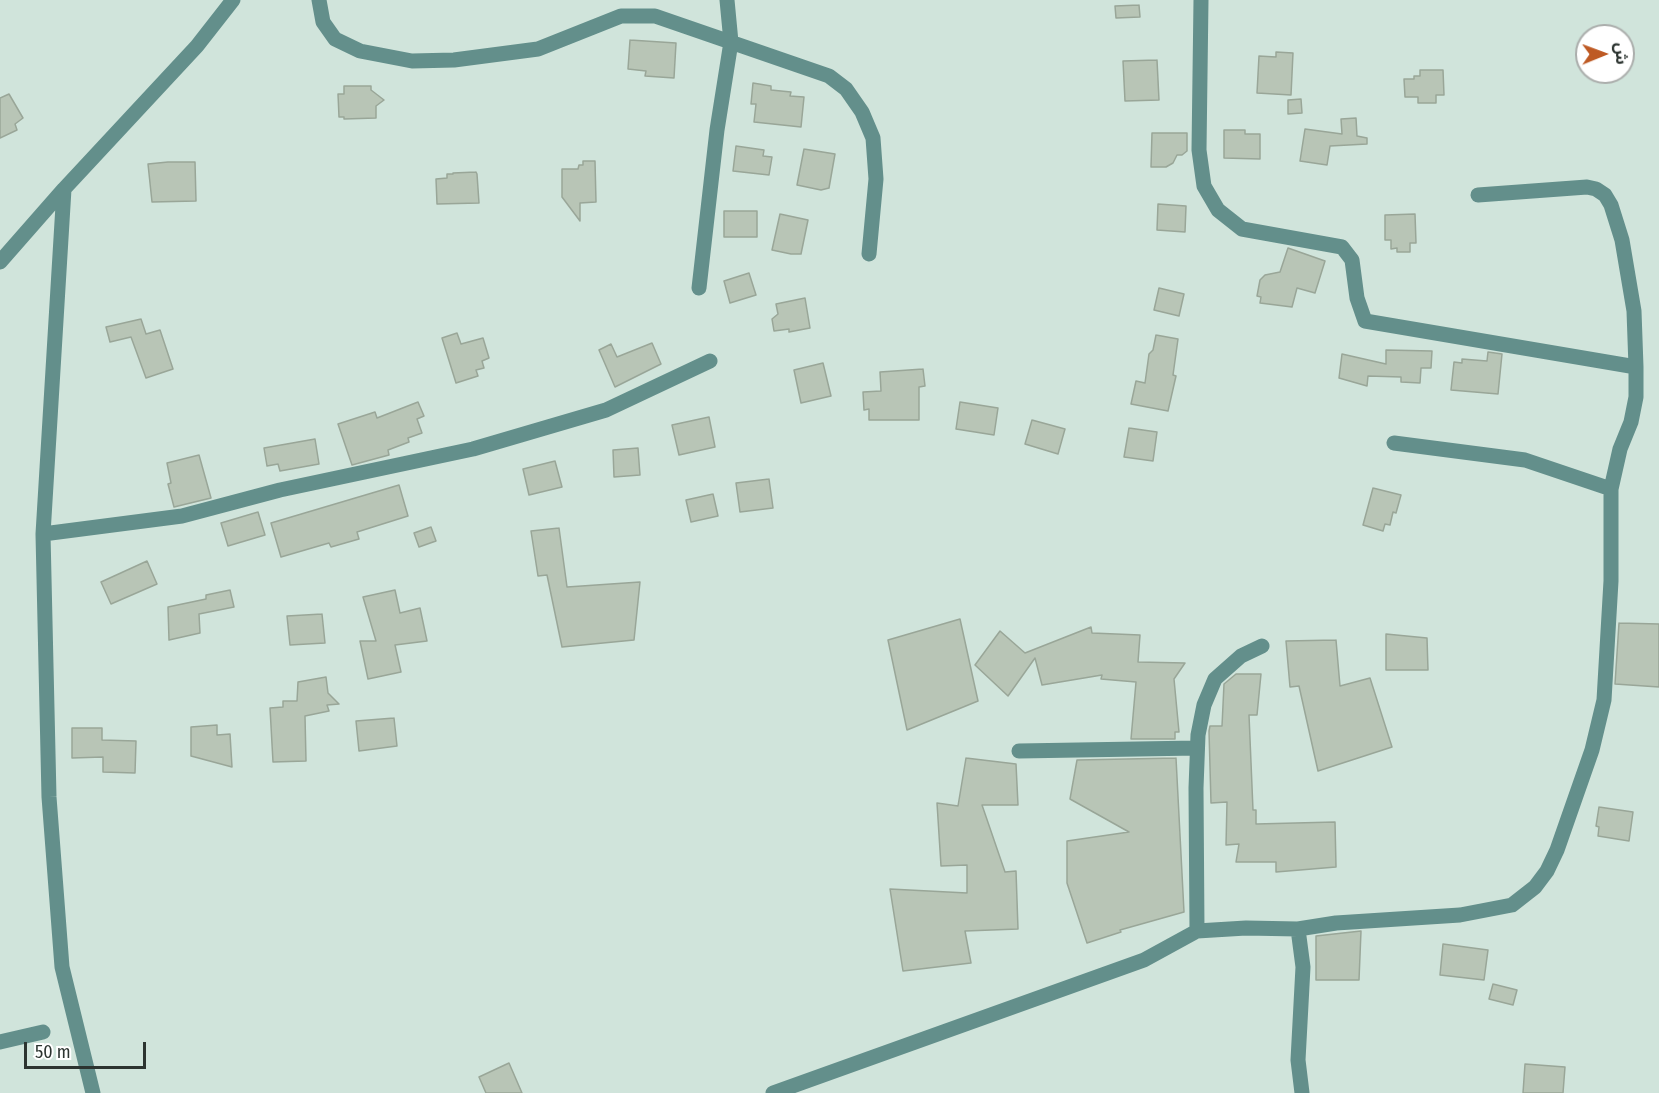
<!DOCTYPE html>
<meta charset="utf-8">
<style>
body{margin:0}
#map{position:relative;width:1659px;height:1093px;overflow:hidden;background:#d0e4db;font-family:"Fira Sans Condensed","Noto Sans Arabic",sans-serif}
canvas{display:block}
.north{position:absolute;left:1575px;top:24px;width:60px;height:60px;box-sizing:border-box;background:#fff;border:2px solid #abaeac;border-radius:50%;rotate:89deg;font-size:16px;font-weight:700;line-height:24px;text-align:center;color:#2c3430}
.north::after{content:'';display:block;margin:auto;width:21px;height:27px;background:#be5a24;clip-path:polygon(50% 0,100% 100%,50% 72%,0 100%)}
.scale{position:absolute;left:24px;top:1042px;width:122px;height:27px;box-sizing:border-box;border:3px solid #2c3430;border-top:0;padding-left:8px;font-size:18px;line-height:21px;white-space:nowrap;color:#2c3430;-webkit-text-stroke:4px #fff;paint-order:stroke}
</style>
<div id="map">
<canvas width="1659" height="1093"></canvas>
<div class="north">ش</div>
<div class="scale">50 m</div>
</div>
<script>
const ctx = document.querySelector('canvas').getContext('2d');
ctx.lineJoin = 'round';
function paint(path, color) { ctx.fillStyle = color; ctx.fill(path, 'evenodd'); }
const poly = rows => new Path2D(rows.map(r => 'M' + r).join(''));
function stroke(path, color, width, dash) { ctx.strokeStyle = color; ctx.lineWidth = width; ctx.lineCap = dash ? 'butt' : 'round'; ctx.setLineDash(dash || []); ctx.stroke(path); }
const building = poly([
 [1139,5,1140,17,1116,18,1115,6,1139,5],
 [630,40,676,43,674,78,645,76,646,71,628,69,630,40],
 [1276,52,1293,53,1291,95,1257,93,1259,56,1276,57,1276,52],
 [1157,60,1159,100,1125,101,1123,61,1157,60],
 [1420,70,1443,70,1444,95,1436,95,1436,103,1418,103,1418,97,1405,97,1404,79,1414,79,1414,76,1420,76,1420,70],
 [753,83,771,86,771,90,791,92,790,96,804,97,801,127,754,122,756,104,751,104,753,83],
 [344,86,371,86,371,90,384,100,376,106,376,118,344,119,344,117,339,117,338,94,344,94,344,86],
 [9,94,23,118,15,124,17,130,0,138,0,98,9,94],
 [1301,99,1302,113,1288,114,1288,100,1301,99],
 [1356,118,1357,136,1367,138,1367,144,1330,146,1327,165,1300,161,1305,129,1342,134,1341,119,1356,118],
 [1224,130,1245,130,1245,134,1260,134,1260,159,1224,158,1224,130],
 [1152,133,1187,133,1187,151,1182,155,1177,155,1173,163,1166,167,1151,167,1152,133],
 [736,146,764,150,763,156,772,157,769,175,733,171,736,146],
 [804,149,835,154,829,188,821,190,797,185,804,149],
 [583,161,595,161,596,202,580,203,580,221,562,197,562,169,578,169,579,165,583,165,583,161],
 [168,162,195,162,196,201,152,202,148,164,168,162],
 [476,172,477,174,479,203,437,204,436,179,447,178,447,174,453,174,453,173,476,172],
 [1158,204,1186,206,1185,232,1157,230,1158,204],
 [724,211,757,211,757,237,724,237,724,211],
 [780,214,808,220,801,254,791,254,772,250,780,214],
 [1415,214,1416,243,1410,243,1410,252,1397,252,1397,248,1391,249,1391,240,1385,240,1385,215,1415,214],
 [1288,248,1325,261,1315,293,1297,288,1292,307,1260,303,1261,297,1257,296,1260,280,1265,275,1280,272,1288,248],
 [749,273,756,295,730,303,724,281,749,273],
 [1159,288,1184,294,1179,316,1154,310,1159,288],
 [805,298,810,328,789,332,789,329,774,331,772,319,778,314,776,304,805,298],
 [141,319,146,334,160,330,173,369,146,378,131,337,110,342,106,327,141,319],
 [457,333,461,344,483,338,489,358,482,361,484,368,476,370,478,376,456,383,442,338,457,333],
 [1156,335,1178,339,1173,375,1176,376,1168,411,1131,404,1136,381,1145,383,1149,354,1153,350,1156,335],
 [652,343,661,364,615,387,599,350,611,344,617,357,652,343],
 [1386,350,1432,351,1431,368,1421,368,1420,383,1401,382,1401,377,1368,376,1367,386,1339,378,1342,354,1386,364,1386,350],
 [1488,352,1502,354,1498,394,1451,390,1454,362,1462,363,1462,359,1487,361,1488,352],
 [823,363,831,396,801,403,794,370,823,363],
 [923,369,925,386,919,387,919,420,869,420,869,409,864,410,863,392,881,391,880,372,923,369],
 [418,402,424,416,417,419,422,433,408,438,409,442,388,450,389,455,352,465,338,424,375,412,377,418,418,402],
 [960,402,998,408,994,435,956,429,960,402],
 [709,417,715,447,679,455,672,425,709,417],
 [1032,420,1065,429,1058,454,1025,444,1032,420],
 [1129,428,1157,432,1153,461,1124,457,1129,428],
 [315,439,319,464,280,471,278,464,267,466,264,448,315,439],
 [638,448,640,475,614,477,613,450,638,448],
 [199,455,211,498,174,507,168,484,171,483,167,463,199,455],
 [555,461,562,487,529,495,523,469,555,461],
 [769,479,773,508,740,512,736,483,769,479],
 [399,485,408,516,357,532,359,539,331,547,329,543,281,557,271,523,399,485],
 [1373,488,1401,495,1396,513,1393,512,1390,525,1385,524,1383,531,1363,525,1373,488],
 [713,494,718,516,691,522,686,500,713,494],
 [258,512,265,535,228,546,221,523,258,512],
 [431,527,436,541,419,547,414,533,431,527],
 [559,528,567,587,640,582,634,640,562,647,547,575,538,576,531,531,559,528],
 [147,561,157,584,111,604,101,582,147,561],
 [230,590,234,607,199,614,200,633,169,640,168,607,206,599,206,595,230,590],
 [395,590,400,613,420,608,427,641,395,645,401,672,368,679,360,641,376,641,363,597,395,590],
 [322,614,325,643,290,645,287,616,322,614],
 [960,619,978,701,907,730,888,640,960,619],
 [1619,623,1659,624,1659,687,1615,684,1619,623],
 [1091,627,1092,633,1140,635,1138,662,1185,663,1174,679,1179,732,1175,732,1175,739,1131,739,1136,682,1101,679,1102,675,1042,685,1035,658,1008,696,975,665,1000,631,1025,653,1091,627],
 [1386,634,1427,638,1428,670,1386,670,1386,634],
 [1336,640,1340,686,1370,678,1392,747,1318,771,1299,686,1290,687,1286,641,1336,640],
 [1236,674,1261,674,1257,715,1249,715,1253,810,1256,810,1256,824,1335,822,1336,867,1276,872,1276,862,1236,862,1239,844,1226,845,1227,802,1211,803,1209,731,1210,726,1222,726,1224,684,1236,674],
 [326,677,328,693,339,704,327,705,329,711,305,716,306,761,273,762,270,708,283,707,283,701,297,701,298,682,326,677],
 [394,718,397,746,359,751,356,721,394,718],
 [217,725,217,735,230,734,232,767,191,756,191,727,217,725],
 [72,728,102,728,102,740,136,741,135,773,103,772,103,757,72,758,72,728],
 [966,758,1016,764,1018,805,982,805,1005,872,1016,871,1018,929,965,931,971,963,903,971,890,889,967,893,967,865,941,866,937,803,958,806,966,758],
 [1176,758,1184,912,1120,930,1121,932,1087,943,1067,883,1067,841,1129,832,1070,799,1077,760,1176,758],
 [1599,807,1633,812,1629,841,1598,836,1599,827,1596,826,1599,807],
 [1361,931,1359,980,1316,980,1316,936,1361,931],
 [1443,944,1488,950,1484,980,1440,975,1443,944],
 [1493,984,1517,990,1513,1005,1489,999,1493,984],
 [509,1063,522,1093,486,1093,479,1077,509,1063],
 [1525,1064,1565,1067,1563,1093,1523,1093,1525,1064]
]);
paint(building, '#b8c5b6');
stroke(building, '#99a698', 1.5);
stroke(poly([
 [319,0,323,22,335,39,360,51,412,61,454,60,538,49,621,16,655,16,829,76,846,89,862,112,873,138,876,179,869,254],
 [64,189,43,534,49,797,62,967,93,1093],
 [1478,195,1587,187,1596,189,1605,195,1611,205,1622,240,1634,311,1636,367],
 [0,262,64,189,197,46,233,0],
 [699,288,717,130,731,42,727,0],
 [1394,443,1525,460,1611,489],
 [43,534,182,516,280,490,473,449,606,410,710,361],
 [1019,751,1197,748],
 [1298,929,1303,967,1298,1060,1302,1093],
 [1197,931,1196,788,1198,735,1204,705,1215,679,1241,656,1262,646],
 [0,1042,43,1032],
 [773,1093,1144,960,1197,931,1246,928,1298,929,1336,923,1460,915,1512,905,1535,887,1547,871,1557,850,1592,750,1604,700,1611,581,1611,489,1620,449,1631,422,1636,397,1636,367,1365,321,1357,298,1352,260,1342,247,1242,229,1218,210,1204,186,1199,150,1201,0]
]), '#638f8b', 15);
</script>
